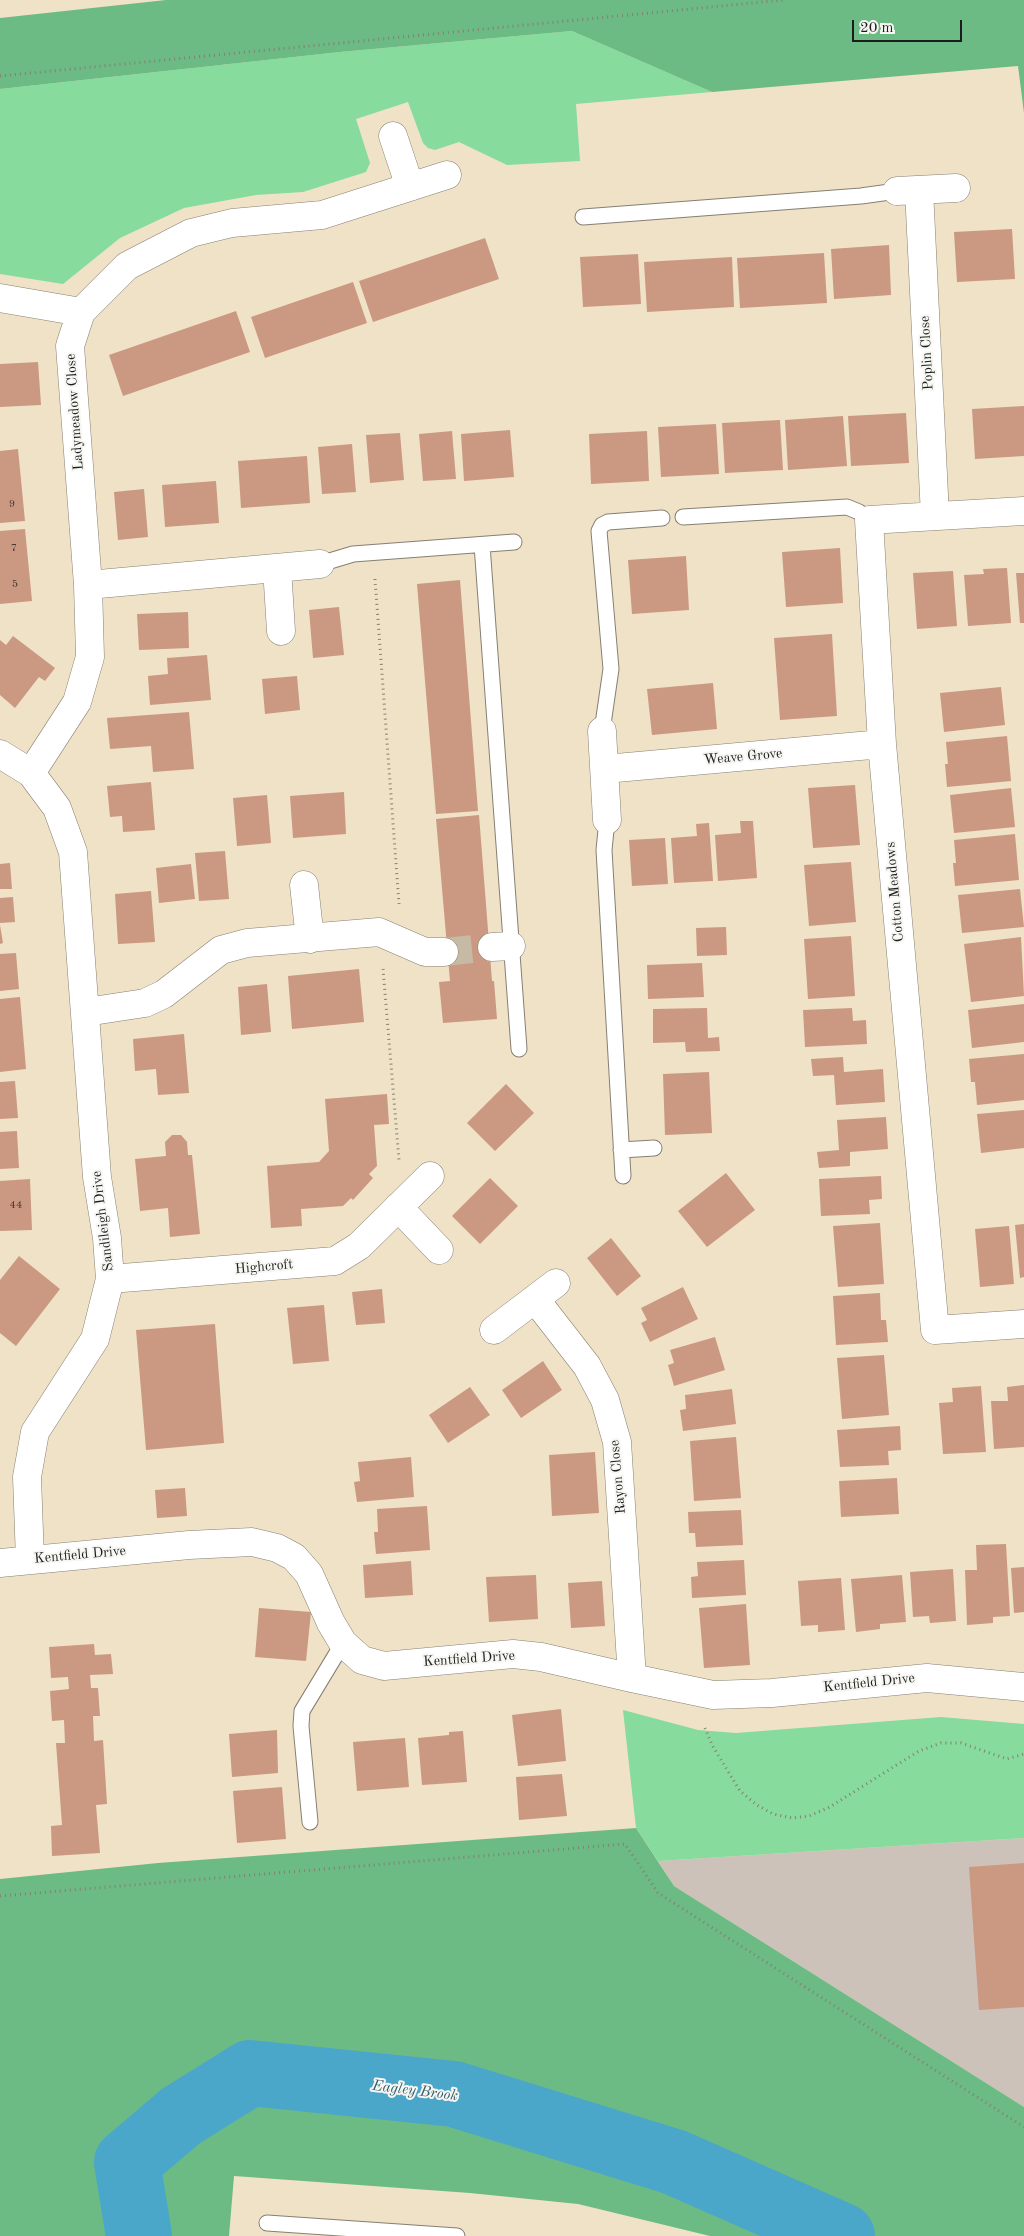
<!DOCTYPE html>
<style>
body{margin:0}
#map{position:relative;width:1024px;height:2236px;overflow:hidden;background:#f0e2c7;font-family:"Old Standard TT",serif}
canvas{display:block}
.scale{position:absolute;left:852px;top:20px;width:110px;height:22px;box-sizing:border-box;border:2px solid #1c1c1c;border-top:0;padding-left:6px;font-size:15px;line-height:18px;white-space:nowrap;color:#1c1c1c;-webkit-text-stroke:4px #f6f6f2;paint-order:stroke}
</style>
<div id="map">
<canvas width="1024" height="2236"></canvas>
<div class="scale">20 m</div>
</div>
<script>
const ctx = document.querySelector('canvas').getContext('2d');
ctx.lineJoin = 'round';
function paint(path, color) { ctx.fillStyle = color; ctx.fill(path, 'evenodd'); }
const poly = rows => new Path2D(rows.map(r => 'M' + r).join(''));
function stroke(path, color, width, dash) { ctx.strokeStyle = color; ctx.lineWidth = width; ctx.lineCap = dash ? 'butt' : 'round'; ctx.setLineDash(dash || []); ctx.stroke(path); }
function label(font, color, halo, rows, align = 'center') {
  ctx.font = font + ' "Old Standard TT",serif'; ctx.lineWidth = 4; ctx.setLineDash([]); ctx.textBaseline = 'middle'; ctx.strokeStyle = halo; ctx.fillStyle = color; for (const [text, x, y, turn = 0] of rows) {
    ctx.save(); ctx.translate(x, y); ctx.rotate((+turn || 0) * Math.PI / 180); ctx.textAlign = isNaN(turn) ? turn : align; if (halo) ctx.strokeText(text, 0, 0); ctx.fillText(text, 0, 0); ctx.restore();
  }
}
paint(poly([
 [1024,1838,1024,2107,674,1886,658,1861]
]), '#cdc2b9');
paint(poly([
 [572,31,712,92,576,104,580,161,507,165,459,142,435,150,428,148,423,143,408,102,356,119,370,163,366,172,303,192,256,195,184,208,120,238,63,284,0,274,0,89,340,52],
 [623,1710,698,1730,736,1733,941,1717,1024,1724,1024,1838,658,1861,636,1828]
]), '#86db9d');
paint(poly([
 [166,0,1024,0,1024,113,1018,66,712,92,572,31,340,52,0,89,0,18],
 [636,1828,674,1886,1024,2107,1024,2236,710,2236,578,2204,470,2193,234,2176,229,2236,0,2236,0,1879,158,1863]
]), '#6cbb84');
stroke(poly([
 [139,2236,127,2162,181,2116,250,2073,454,2094,674,2162,842,2236]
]), '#4aa7c9', 66);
paint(poly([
 [1012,229,1015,279,957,282,954,232],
 [485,238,499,279,373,322,359,281],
 [889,245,891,295,834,299,831,249],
 [824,253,827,303,740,308,737,258],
 [638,254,641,304,583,307,580,257],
 [732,257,734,307,647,312,644,262],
 [353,282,367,323,265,358,251,317],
 [236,311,250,352,123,396,109,355],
 [38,362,41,405,0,407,0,364],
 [1024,406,1024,456,975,459,972,409],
 [906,413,909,463,851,466,848,416],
 [843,416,847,466,788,470,785,420],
 [780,420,783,470,725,473,722,423],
 [716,424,719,474,661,477,658,427],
 [510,430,514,477,464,481,461,434],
 [452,431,456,479,423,481,419,434],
 [647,431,649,481,591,484,589,434],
 [400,433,404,480,370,483,366,435],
 [352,444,356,492,322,494,318,447],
 [18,449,25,521,0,523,0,451],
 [307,456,310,503,241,508,238,461],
 [216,481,219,523,165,527,162,485],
 [144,489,148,537,118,540,114,492],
 [25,529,32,601,0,604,0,531],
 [840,548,843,603,786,607,782,552],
 [686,556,689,610,632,614,628,560],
 [1007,568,1011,623,968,626,964,575,984,574,983,569],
 [953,571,957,626,917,629,913,573],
 [1016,573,1024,573,1024,623,1020,623],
 [460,580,478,811,436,814,417,584],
 [339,607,344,655,313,658,309,610],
 [188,612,189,648,139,650,137,614],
 [832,634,837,716,780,720,774,638],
 [13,636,55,668,45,681,39,677,15,708,0,695,0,640,6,645],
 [207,655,211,700,150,705,148,676,168,674,167,658],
 [297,676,300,710,265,714,262,679],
 [713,683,717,729,652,735,647,689],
 [1001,687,1005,725,944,732,940,693],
 [189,712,194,769,153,772,151,746,110,749,107,718],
 [1007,736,1011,781,947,787,945,764,948,764,946,742],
 [151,782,155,830,123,832,122,816,110,817,107,786],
 [855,785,860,845,813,848,808,788],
 [1011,788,1015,827,954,833,950,795],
 [344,792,346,834,293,838,290,796],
 [267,795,271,843,237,846,233,798],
 [479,815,492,981,494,981,497,1019,443,1023,439,982,450,981,436,819],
 [740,821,753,821,757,878,718,881,715,835,741,833],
 [709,823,713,881,674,883,671,838,697,836,696,824],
 [1015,834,1019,880,955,886,953,863,956,863,954,840],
 [665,838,668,884,632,886,629,840],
 [225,851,229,899,199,901,195,853],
 [851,862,856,922,809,926,804,865],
 [10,863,12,889,0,889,0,864],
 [191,864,195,899,159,903,156,868],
 [1020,889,1024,927,962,933,958,895],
 [151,891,155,942,118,944,115,894],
 [13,897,15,922,0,923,0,898],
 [0,925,3,943,0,944],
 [726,927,727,955,697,956,696,928],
 [851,936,855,996,808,999,804,939],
 [1021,937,1024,996,971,1002,964,944],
 [16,953,19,989,0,991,0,954],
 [702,963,704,997,648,999,647,965],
 [359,969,364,1022,292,1029,288,976],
 [267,984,271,1032,241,1035,238,987],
 [20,997,26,1069,0,1072,0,999],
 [1024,1004,1024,1042,972,1048,968,1010],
 [707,1008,708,1038,719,1037,720,1051,686,1052,685,1042,653,1043,653,1009],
 [852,1008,853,1021,866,1020,867,1044,805,1047,803,1010],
 [184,1034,189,1093,158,1095,156,1069,135,1071,133,1039],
 [1024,1054,1024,1100,977,1105,975,1082,971,1082,969,1059],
 [843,1057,844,1072,883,1069,885,1102,836,1105,834,1075,813,1076,811,1059],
 [709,1072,712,1133,665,1135,663,1074],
 [15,1081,18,1118,0,1119,0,1082],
 [506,1084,534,1113,495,1151,467,1123],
 [387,1094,389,1124,374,1125,377,1166,369,1174,373,1178,353,1200,351,1198,343,1206,301,1209,302,1226,271,1228,267,1166,319,1162,329,1151,325,1099],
 [1024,1110,1024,1148,981,1153,977,1114],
 [886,1117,888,1149,850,1152,850,1166,819,1168,817,1152,839,1150,837,1120],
 [17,1131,19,1168,0,1169,0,1132],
 [172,1135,181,1135,187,1142,188,1155,192,1155,200,1234,170,1237,168,1208,140,1211,135,1159,166,1156,165,1142],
 [726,1173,755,1210,707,1247,678,1211],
 [881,1176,882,1199,869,1200,870,1214,821,1216,819,1179],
 [490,1178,518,1206,480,1244,452,1216],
 [30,1179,32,1230,0,1231,0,1181],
 [880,1223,884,1284,838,1287,833,1226],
 [1024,1224,1024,1277,1020,1278,1015,1225],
 [1009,1226,1014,1284,980,1287,975,1229],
 [611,1238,641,1276,617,1296,587,1258],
 [19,1256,60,1289,16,1346,0,1333,0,1280],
 [683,1287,698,1319,650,1342,641,1323,647,1320,641,1308],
 [382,1289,385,1323,356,1325,352,1292],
 [880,1293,881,1320,886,1320,888,1342,836,1345,833,1296],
 [324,1305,329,1361,293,1364,287,1308],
 [215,1324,224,1443,146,1450,136,1330],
 [715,1337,725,1370,674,1386,668,1365,674,1363,670,1350],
 [884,1355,889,1415,842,1419,837,1358],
 [543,1361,562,1390,521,1418,502,1390],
 [1024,1385,1024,1447,994,1449,991,1401,1008,1401,1007,1387],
 [981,1386,986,1452,943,1454,939,1403,953,1402,952,1388],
 [470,1387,490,1415,448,1443,429,1415],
 [732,1389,736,1424,683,1431,680,1410,686,1409,685,1395],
 [900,1426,901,1450,888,1451,889,1465,840,1467,837,1430],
 [736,1437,741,1498,694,1501,690,1441],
 [595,1452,599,1513,552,1516,549,1455],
 [411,1457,414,1497,357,1502,354,1482,360,1481,358,1462],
 [897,1478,899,1514,841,1517,839,1481],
 [185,1488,187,1516,157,1518,155,1490],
 [427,1506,430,1550,376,1554,374,1532,378,1532,377,1509],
 [741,1510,743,1545,696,1547,695,1533,689,1533,688,1512],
 [1006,1544,1010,1616,993,1617,993,1623,967,1625,965,1570,977,1570,976,1545],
 [744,1560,746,1595,692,1598,691,1577,698,1576,697,1562],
 [411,1561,413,1595,365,1598,363,1565],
 [1024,1567,1024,1612,1014,1613,1011,1568],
 [953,1569,956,1621,930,1623,929,1616,913,1617,910,1572],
 [536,1575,538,1619,489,1622,486,1577],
 [902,1575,906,1622,880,1624,880,1629,856,1632,851,1579],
 [841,1578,845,1630,818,1632,818,1625,801,1626,798,1581],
 [602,1581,605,1626,571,1628,568,1583],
 [746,1604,750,1665,704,1668,699,1608],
 [259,1608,311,1612,306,1661,255,1657],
 [94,1644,95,1655,111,1654,113,1674,90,1675,91,1688,98,1688,100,1716,93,1716,94,1741,103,1740,107,1804,96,1805,100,1853,52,1856,51,1826,62,1825,56,1743,65,1743,64,1720,52,1721,50,1691,69,1689,68,1677,51,1678,49,1647],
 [561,1709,566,1761,518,1766,512,1715],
 [277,1730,278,1773,232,1777,229,1734],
 [463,1731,467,1782,422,1785,418,1738,449,1735,449,1732],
 [405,1738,409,1787,357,1791,353,1742],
 [562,1774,567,1816,519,1820,516,1777],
 [282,1787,286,1839,237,1843,233,1791],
 [1024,1863,1024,2007,979,2010,969,1867]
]), '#cb9882');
stroke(poly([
 [444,952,492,947]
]), '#c6baa5', 28, [28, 14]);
const lane = poly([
 [583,217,861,196,897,191],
 [683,517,847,507,859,512,869,520],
 [482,545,519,1049],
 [320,564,353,554,514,542],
 [602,731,611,669,599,531,602,525,608,522,662,518],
 [607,820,604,850,623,1176],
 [621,1150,654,1148],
 [310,1822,301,1726,302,1711,343,1643],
 [267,2223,457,2236]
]);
const street = poly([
 [393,136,410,187],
 [919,190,935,516],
 [897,191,956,188],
 [0,298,81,312],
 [1024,511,869,520,882,744,935,1330,1024,1324],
 [277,568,281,631],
 [88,585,320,564],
 [602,731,607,820],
 [0,754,31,773,57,808,73,852,97,1177,107,1238,110,1279,95,1339,35,1432,27,1477,30,1560],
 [605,769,882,744],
 [31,773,77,702,90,657,88,585,70,346,81,312,127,266,191,233,232,223,322,215,447,175],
 [304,885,310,939],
 [492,947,511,946],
 [86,1012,145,1003,164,994,221,950,247,943,379,932,425,952,444,952],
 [398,1207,439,1250],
 [110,1279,335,1261,359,1246,430,1176],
 [535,1299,587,1366,605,1400,617,1442,632,1678],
 [494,1330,556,1283],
 [0,1563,189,1545,252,1542,277,1548,294,1557,309,1574,331,1623,343,1643,362,1660,384,1666,513,1654,541,1657,632,1678,713,1695,772,1693,927,1678,1024,1687]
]);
stroke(lane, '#867f72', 17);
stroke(street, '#867f72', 29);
stroke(poly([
 [0,76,783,0],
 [375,579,399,904],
 [383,969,399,1160],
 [705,1728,712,1745,740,1791,757,1805,773,1814,792,1818,809,1816,828,1808,919,1751,941,1743,961,1743,1007,1759,1024,1754],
 [0,1896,625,1844,658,1893,1024,2127]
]), '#867f72', 3, [1, 4]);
stroke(lane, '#fff', 15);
stroke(street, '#fff', 28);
label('11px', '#483b36', null, [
 ["9",12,504],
 ["7",14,548],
 ["5",15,584],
 ["44",16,1205]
]);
label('14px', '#1c1c1c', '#f6f6f2', [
 ["Poplin Close",927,353,-93],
 ["Ladymeadow Close",75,412,-94],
 ["Weave Grove",743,757,-5],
 ["Cotton Meadows",895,892,-95],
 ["Sandileigh Drive",103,1221,-97],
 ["Highcroft",264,1267,-5],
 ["Rayon Close",618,1477,-95],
 ["Kentfield Drive",80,1555,-5],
 ["Kentfield Drive",469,1659,-4],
 ["Kentfield Drive",869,1683,-6]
]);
label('italic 15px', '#315b6a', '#f6f6f2', [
 ["Eagley Brook",415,2091,7]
]);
</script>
